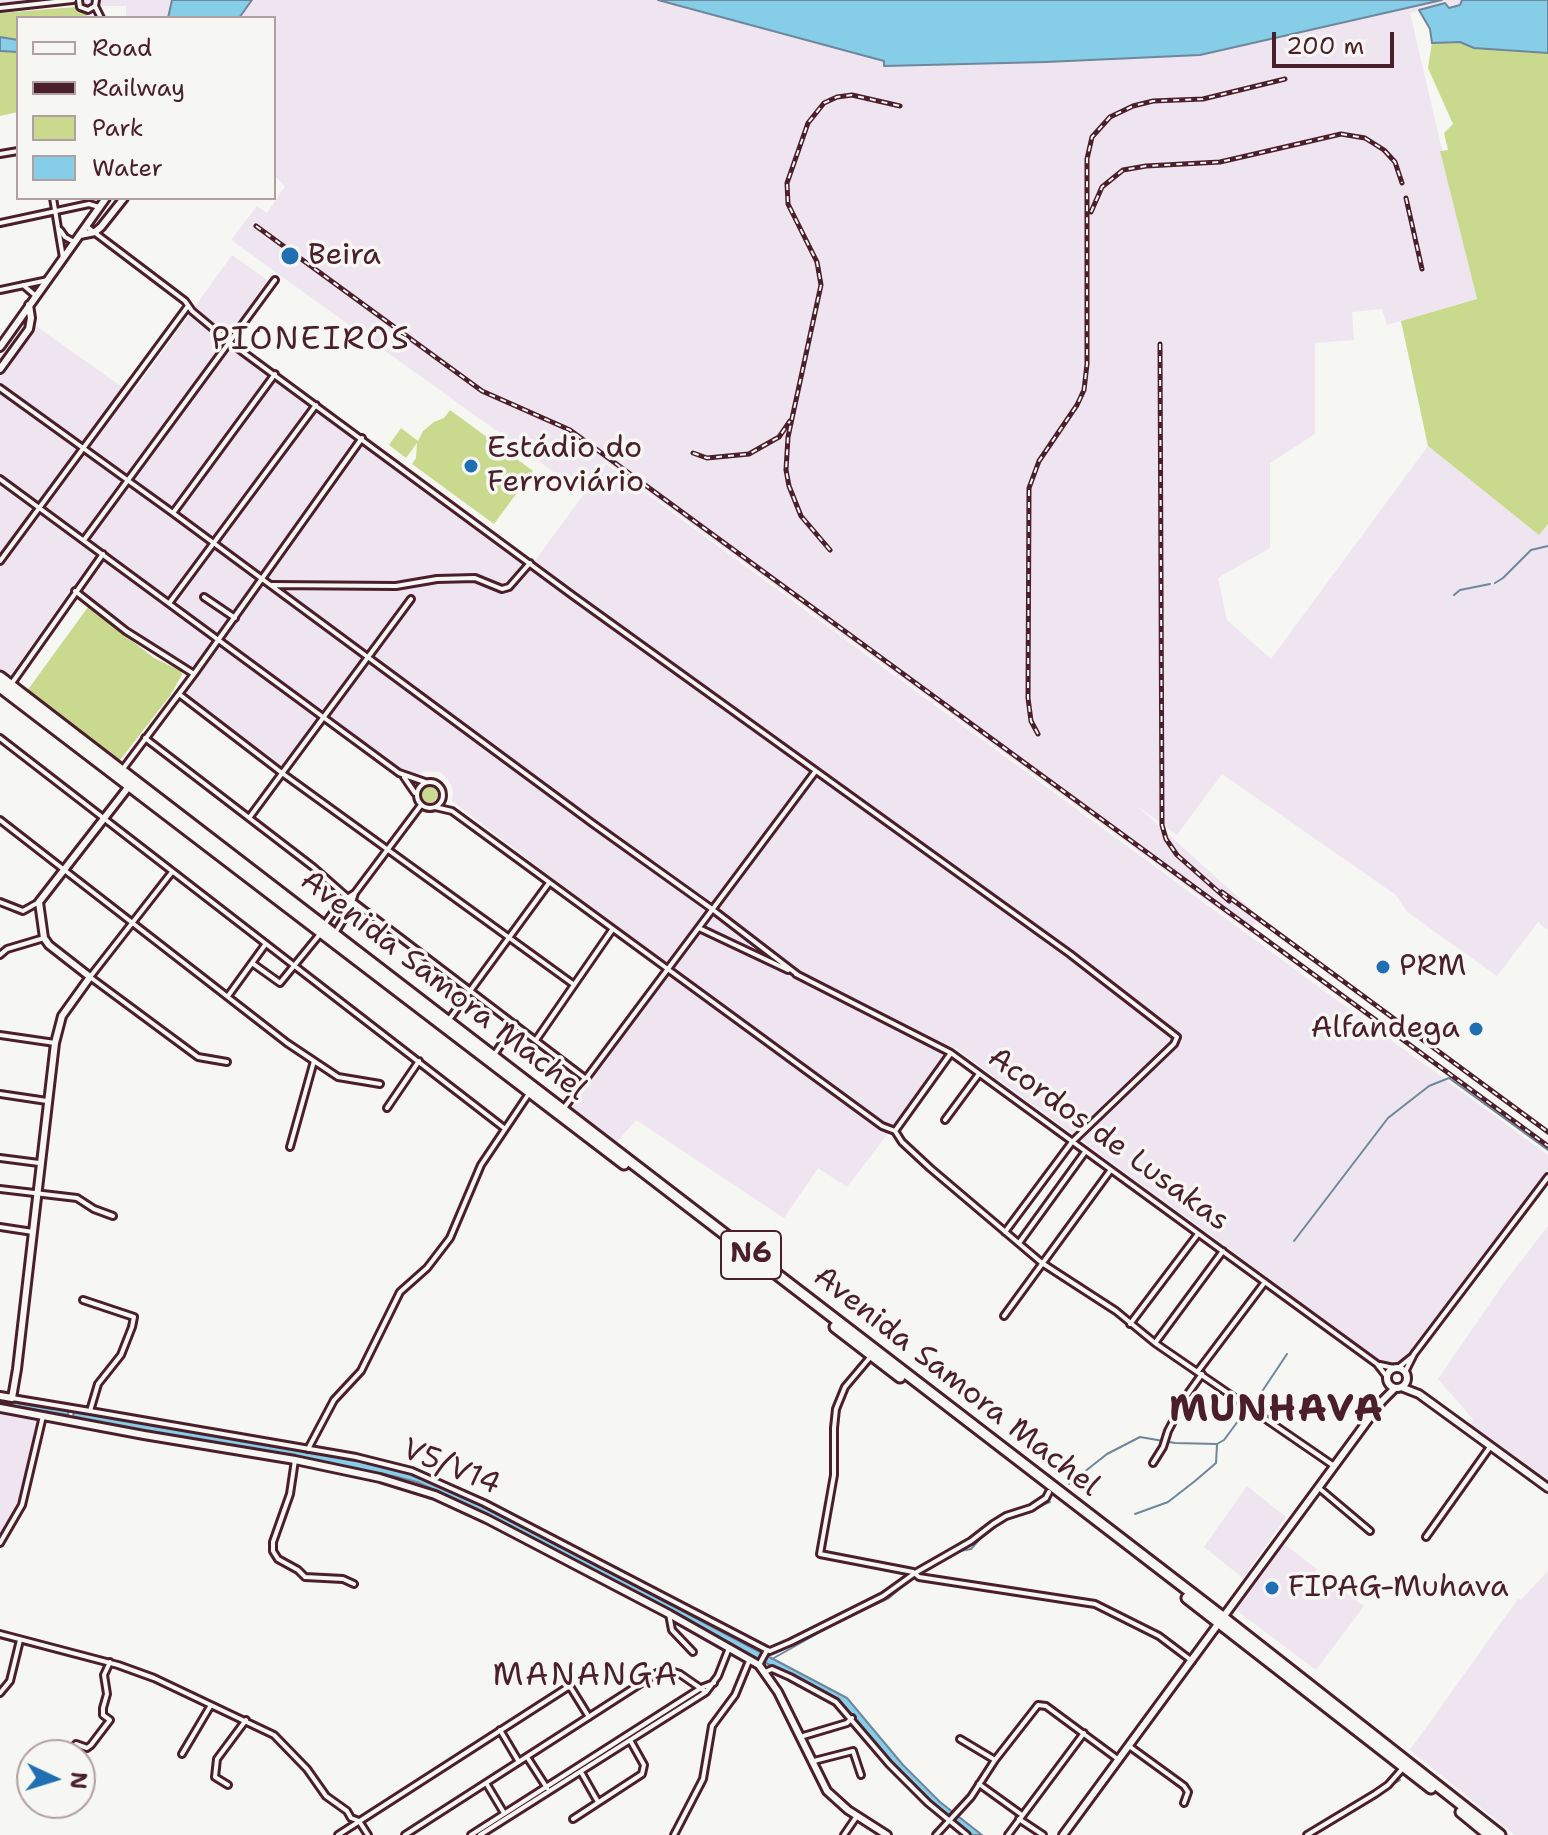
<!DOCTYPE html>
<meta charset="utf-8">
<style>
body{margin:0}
#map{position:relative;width:1548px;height:1835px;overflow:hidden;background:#f6f6f2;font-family:"Shantell Sans",sans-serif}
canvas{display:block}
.legend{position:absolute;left:16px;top:16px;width:260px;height:184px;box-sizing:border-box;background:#f6f6f2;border:2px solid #b1a0a2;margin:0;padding:10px 14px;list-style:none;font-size:24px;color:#4a1f2b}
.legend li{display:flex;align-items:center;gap:16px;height:40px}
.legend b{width:40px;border:2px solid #b1a0a2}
.north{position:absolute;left:16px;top:1739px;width:80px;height:80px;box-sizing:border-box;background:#f6f6f2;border:2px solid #b1a0a2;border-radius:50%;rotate:94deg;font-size:22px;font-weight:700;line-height:32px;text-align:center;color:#4a1f2b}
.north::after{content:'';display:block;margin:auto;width:28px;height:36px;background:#1f6fb2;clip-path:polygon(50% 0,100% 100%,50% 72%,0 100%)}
.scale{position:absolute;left:1272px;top:32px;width:122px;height:36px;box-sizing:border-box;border:4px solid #4a1f2b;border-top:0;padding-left:10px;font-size:24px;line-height:28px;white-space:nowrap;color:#4a1f2b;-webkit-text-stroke:6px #f6f6f2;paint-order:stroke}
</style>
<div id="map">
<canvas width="1548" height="1835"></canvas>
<ul class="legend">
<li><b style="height:10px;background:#f6f6f2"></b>Road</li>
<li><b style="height:10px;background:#4a1f2b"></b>Railway</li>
<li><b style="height:22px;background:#c9da8e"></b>Park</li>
<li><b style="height:22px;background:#86cde8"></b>Water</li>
</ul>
<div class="north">N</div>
<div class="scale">200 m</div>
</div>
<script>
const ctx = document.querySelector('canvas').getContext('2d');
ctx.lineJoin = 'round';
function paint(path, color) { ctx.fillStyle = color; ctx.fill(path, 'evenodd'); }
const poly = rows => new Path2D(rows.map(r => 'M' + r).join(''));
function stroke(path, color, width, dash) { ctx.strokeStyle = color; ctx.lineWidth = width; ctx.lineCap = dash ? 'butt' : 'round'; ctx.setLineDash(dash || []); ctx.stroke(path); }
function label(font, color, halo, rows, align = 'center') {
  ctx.font = font + ' "Shantell Sans",sans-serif'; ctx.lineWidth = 7; ctx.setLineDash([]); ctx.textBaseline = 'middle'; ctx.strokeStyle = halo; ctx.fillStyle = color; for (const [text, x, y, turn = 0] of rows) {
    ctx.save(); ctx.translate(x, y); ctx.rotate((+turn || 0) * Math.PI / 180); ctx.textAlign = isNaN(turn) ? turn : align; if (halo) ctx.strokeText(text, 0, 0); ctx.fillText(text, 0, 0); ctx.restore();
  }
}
paint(poly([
 [0,0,172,0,168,18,126,18,126,6,79,6,72,3,0,9],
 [252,0,658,0,884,61,884,66,1189,56,1442,0,1462,0,1460,5,1449,8,1445,3,1410,13,1477,299,1387,325,1382,309,1352,312,1354,340,1315,343,1315,434,1270,463,1270,548,1218,578,1227,620,1271,659,1428,446,1539,535,1548,524,1548,930,1538,922,1497,976,1407,912,1396,895,1222,774,1177,835,1136,805,1260,917,1249,932,605,461,583,493,231,240,257,206,267,213,285,186,274,175,274,18,239,18],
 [232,255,270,282,223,344,340,426,463,520,534,562,606,464,1548,1155,1548,1170,1402,1361,1382,1362,1372,1357,1223,1244,954,1047,847,1187,818,1168,784,1218,636,1120,615,1144,570,1111,668,966,452,801,453,790,448,779,440,772,424,771,413,779,0,478,0,377,36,326,132,394],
 [0,486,254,672,319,716,283,766,183,694,196,674,73,586,9,677,0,671],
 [1548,1226,1548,1479,1470,1425,1473,1419,1438,1379,1504,1283],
 [0,1413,39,1418,27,1480,18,1505,0,1534],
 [1247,1486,1286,1517,1243,1578,1204,1547],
 [1284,1544,1317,1569,1304,1588,1318,1598,1330,1581,1364,1606,1316,1670,1236,1610],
 [1548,1571,1548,1835,1515,1835,1410,1750,1518,1599,1521,1600]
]), '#eee5f0');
paint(poly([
 [76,7,90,18,18,18,18,112,0,116,0,13],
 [1432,42,1460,42,1474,48,1548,53,1548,524,1539,535,1428,446,1401,321,1477,299,1440,151,1448,150,1444,133,1453,124,1428,68],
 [450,410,533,471,494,524,412,464,416,458,417,443,406,458,389,445,401,428,418,441,423,431,434,422,444,418],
 [88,607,154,658,181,671,182,675,169,697,120,760,27,691],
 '420 794a9 9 0 1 1 18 0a9 9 0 1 1-18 0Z'
]), '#c9da8e');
const water = poly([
 [172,0,252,0,239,18,168,18,172,0],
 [658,0,1442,0,1200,55,1046,62,884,66,884,61,658,0],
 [1462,0,1548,0,1548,53,1474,48,1460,42,1432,43,1430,29,1419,10,1445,3,1449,8,1460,5,1462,0],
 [0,37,18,40,18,52,0,51,0,37],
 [0,1400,51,1409,69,1409,68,1415,0,1404,0,1400],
 [74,1410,356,1459,407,1471,442,1484,847,1698,903,1765,940,1802,982,1835,970,1835,947,1818,890,1763,855,1718,838,1701,461,1502,417,1482,393,1476,81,1420,73,1417,74,1410]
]);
paint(water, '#86cde8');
stroke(water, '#6e879c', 2);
stroke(poly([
 [1495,583,1503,578,1531,550,1548,546],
 [1454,595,1460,590,1490,584],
 [1294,1241,1388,1118,1429,1086,1449,1078,1548,1150],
 [1253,1405,1287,1354],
 [1069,1484,1107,1454,1140,1437,1175,1443,1217,1444,1224,1440,1247,1409],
 [1135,1514,1168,1502,1195,1481,1216,1463,1217,1445],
 [1002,1521,1050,1502],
 [772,1659,838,1622,889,1598,913,1577,960,1551,971,1549,987,1531],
 [1314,1835,1400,1780]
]), '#6e879c', 2);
const street = poly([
 [79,0,80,7,88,10,95,6,96,0],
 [95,6,101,18],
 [0,8,73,0],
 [0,154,18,151],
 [53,198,63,258],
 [0,223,89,204,99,207],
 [86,226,185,301,192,311,228,341,572,595,1070,954,1177,1037,1174,1044,1072,1142,1005,1232],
 [60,230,65,237,74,242],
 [23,285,36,296],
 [0,290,48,280],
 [275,374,173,513,592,823,712,909,798,975],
 [0,388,173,513],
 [0,479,399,773,425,782],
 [84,540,275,280],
 [0,561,188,306],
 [272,585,396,586,437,579,475,578,502,589,509,587,530,563],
 [75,591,126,631,194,674],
 [204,597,235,618],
 [170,602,316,405],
 [12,683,103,554],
 [179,694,282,773,573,984],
 [0,738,504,1128],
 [145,738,313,867,347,897,586,1079],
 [122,770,194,674,362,438],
 [404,777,415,793],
 '417 795a13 13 0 1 1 26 0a13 13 0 1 1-26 0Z',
 [435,807,452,811,882,1126,895,1131,902,1142,930,1168,1042,1263,1116,1311,1155,1343,1334,1466],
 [249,818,411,599],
 [0,820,287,1043,338,1077,380,1084],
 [172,872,90,977,198,1057,227,1062],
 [0,902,23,911,39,902],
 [324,925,340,903,355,893],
 [699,928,788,970],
 [335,933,350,909,355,893,421,805],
 [0,955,7,949,44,938],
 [252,963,280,983,320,934],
 [796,974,951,1053,1377,1364,1387,1377],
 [228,996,265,945],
 [448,1021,549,883],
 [0,1035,55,1043],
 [536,1040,612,930],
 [494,1055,515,1024],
 [0,1094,47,1101],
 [387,1108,419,1061],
 [564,1108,815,772],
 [945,1120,979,1074],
 [895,1131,951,1053],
 [290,1147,314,1061],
 [0,1158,39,1163],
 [0,1189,77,1198,94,1209,113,1216],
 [0,1227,33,1232],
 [1019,1243,1085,1152],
 [1004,1316,1110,1171],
 [1130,1324,1198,1234],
 [1155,1343,1223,1251],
 [872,1355,845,1387,836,1409,834,1428,834,1475,820,1554,913,1572,919,1577,1095,1604,1159,1636,1192,1661],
 [1380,1365,1394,1368],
 [1398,1368,1413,1356],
 [1198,1371,1265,1282],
 [1405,1372,1414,1354,1548,1177],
 [12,1398,90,1411,98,1384,121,1355,132,1327,134,1317,83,1300],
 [90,1411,356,1457,412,1471,484,1503,767,1650],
 [308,1449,334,1400,361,1371,400,1292,427,1268,450,1238,481,1165,530,1092],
 [295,1460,290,1494,273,1542,273,1551,278,1559,298,1570,305,1577,343,1579,354,1584],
 [1153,1463,1163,1447,1168,1431,1187,1395,1202,1374],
 [1319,1488,1370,1531],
 [1426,1537,1490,1447],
 [0,1543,22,1505,43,1416],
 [669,1614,672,1630,693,1652],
 [0,1634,118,1665,154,1678,274,1735,307,1769,326,1796,347,1811,351,1818,359,1821,368,1835],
 [767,1650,770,1651,791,1642,883,1596,915,1573,971,1541,993,1524,1006,1516,1031,1508,1046,1498,1049,1492],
 [759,1665,767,1650],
 [765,1672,772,1669,790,1677,836,1702,889,1764,928,1803,967,1835],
 [0,1693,10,1681,20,1640],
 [500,1730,519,1762],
 [800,1737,847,1723,852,1718],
 [960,1739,995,1760],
 [1129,1746,1184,1786,1188,1792,1184,1803],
 [182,1754,211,1705],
 [72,1755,72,1749,76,1744,87,1748,91,1745,110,1720,103,1715,103,1708,107,1694,104,1675,110,1662],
 [527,1757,547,1788],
 [814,1761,853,1751,861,1775],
 [581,1772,598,1802],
 [486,1783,504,1813],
 [979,1784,1022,1815],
 [228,1785,215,1777,217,1759,246,1720],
 [573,1819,642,1774,644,1765,630,1740],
 [1019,1819,1043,1835],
 [338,1835,568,1687,571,1688,589,1717],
 [405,1835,657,1673,671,1671,680,1674,706,1692],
 [471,1835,701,1688,714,1683],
 [480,1835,706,1692,718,1676,729,1648],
 [674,1835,703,1779,712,1726,735,1695,749,1661],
 [844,1835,857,1816],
 [936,1835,971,1797,995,1760,1038,1705,1046,1706,1119,1760],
 [1008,1835,1084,1733],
 [1307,1835,1375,1794,1388,1785,1403,1768]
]);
const secondary = poly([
 [80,235,95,232,101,227,124,198],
 [0,347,106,198],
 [0,369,29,329,31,318,29,305],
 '1387 1378a10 10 0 1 1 20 0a10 10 0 1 1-20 0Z',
 [1401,1387,1419,1394,1548,1488],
 [0,1396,12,1398,17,1369,55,1043,62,1016,90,977,49,945,44,938,39,902,130,785],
 [0,1408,144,1435,295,1460,380,1478,435,1495,487,1519,669,1614,759,1665,778,1692,827,1791,848,1810,887,1835],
 [1063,1835,1382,1401,1395,1388]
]);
const highway = poly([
 [0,677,1224,1618,1500,1835],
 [0,687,624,1164],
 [835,1327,900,1377],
 [1187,1598,1431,1788],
 [1461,1812,1489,1835]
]);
stroke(street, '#4a1f2b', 10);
stroke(secondary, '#4a1f2b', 12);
stroke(highway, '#4a1f2b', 15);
stroke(street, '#f6f6f2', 4);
stroke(secondary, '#f6f6f2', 6);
stroke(highway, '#f6f6f2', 9);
const rail = poly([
 [1406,198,1422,269],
 [1091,212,1102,187,1123,170,1146,166,1220,162,1341,134,1365,138,1384,150,1395,162,1402,183],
 [256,226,482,391,570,430,1548,1146],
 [1160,344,1162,825,1166,839,1177,855,1229,901],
 [693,453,707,458,749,454,779,437,790,421],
 [830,550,801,516,789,486,786,470,788,437,821,285,817,262,788,204,787,183,808,123,824,103,837,97,852,95,900,106],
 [1038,734,1031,721,1028,698,1029,488,1039,461,1077,405,1084,390,1087,364,1087,159,1092,137,1110,117,1133,106,1153,101,1203,99,1285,79],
 [1222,892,1548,1132]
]);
stroke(rail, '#4a1f2b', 5);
stroke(rail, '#f6f6f2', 2, [6]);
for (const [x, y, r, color] of [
 [290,256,10,"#1f6fb2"],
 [471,466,8,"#1f6fb2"],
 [1383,967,8,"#1f6fb2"],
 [1476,1029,8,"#1f6fb2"],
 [1272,1588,8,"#1f6fb2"]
]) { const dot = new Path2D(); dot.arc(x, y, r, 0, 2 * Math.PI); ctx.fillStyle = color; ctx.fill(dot); stroke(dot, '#f6f6f2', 3); }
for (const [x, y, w] of [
 [751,1255,60]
]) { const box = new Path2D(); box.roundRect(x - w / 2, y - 24, w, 48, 6); ctx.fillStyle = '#f6f6f2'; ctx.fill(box); stroke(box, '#4a1f2b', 2); }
label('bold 28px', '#4a1f2b', null, [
 ["N6",751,1255]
]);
label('30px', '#4a1f2b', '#f6f6f2', [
 ["Beira",308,256],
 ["Estádio do",487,449],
 ["Ferroviário",487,483],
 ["PRM",1399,967],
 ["Alfandega",1460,1029,"right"],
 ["FIPAG-Muhava",1288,1588]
], 'left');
label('30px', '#4a1f2b', '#f6f6f2', [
 ["Avenida Samora Machel",443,986,38],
 ["Acordos de Lusakas",1108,1140,36],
 ["Avenida Samora Machel",956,1382,38],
 ["V5/V14",451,1468,22]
]);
ctx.letterSpacing = '2px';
label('32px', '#4a1f2b', '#f6f6f2', [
 ["PIONEIROS",311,341],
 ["MANANGA",586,1677]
]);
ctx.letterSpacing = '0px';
ctx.letterSpacing = '2px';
label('bold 38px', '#4a1f2b', '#f6f6f2', [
 ["MUNHAVA",1277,1411]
]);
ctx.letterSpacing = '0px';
</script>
